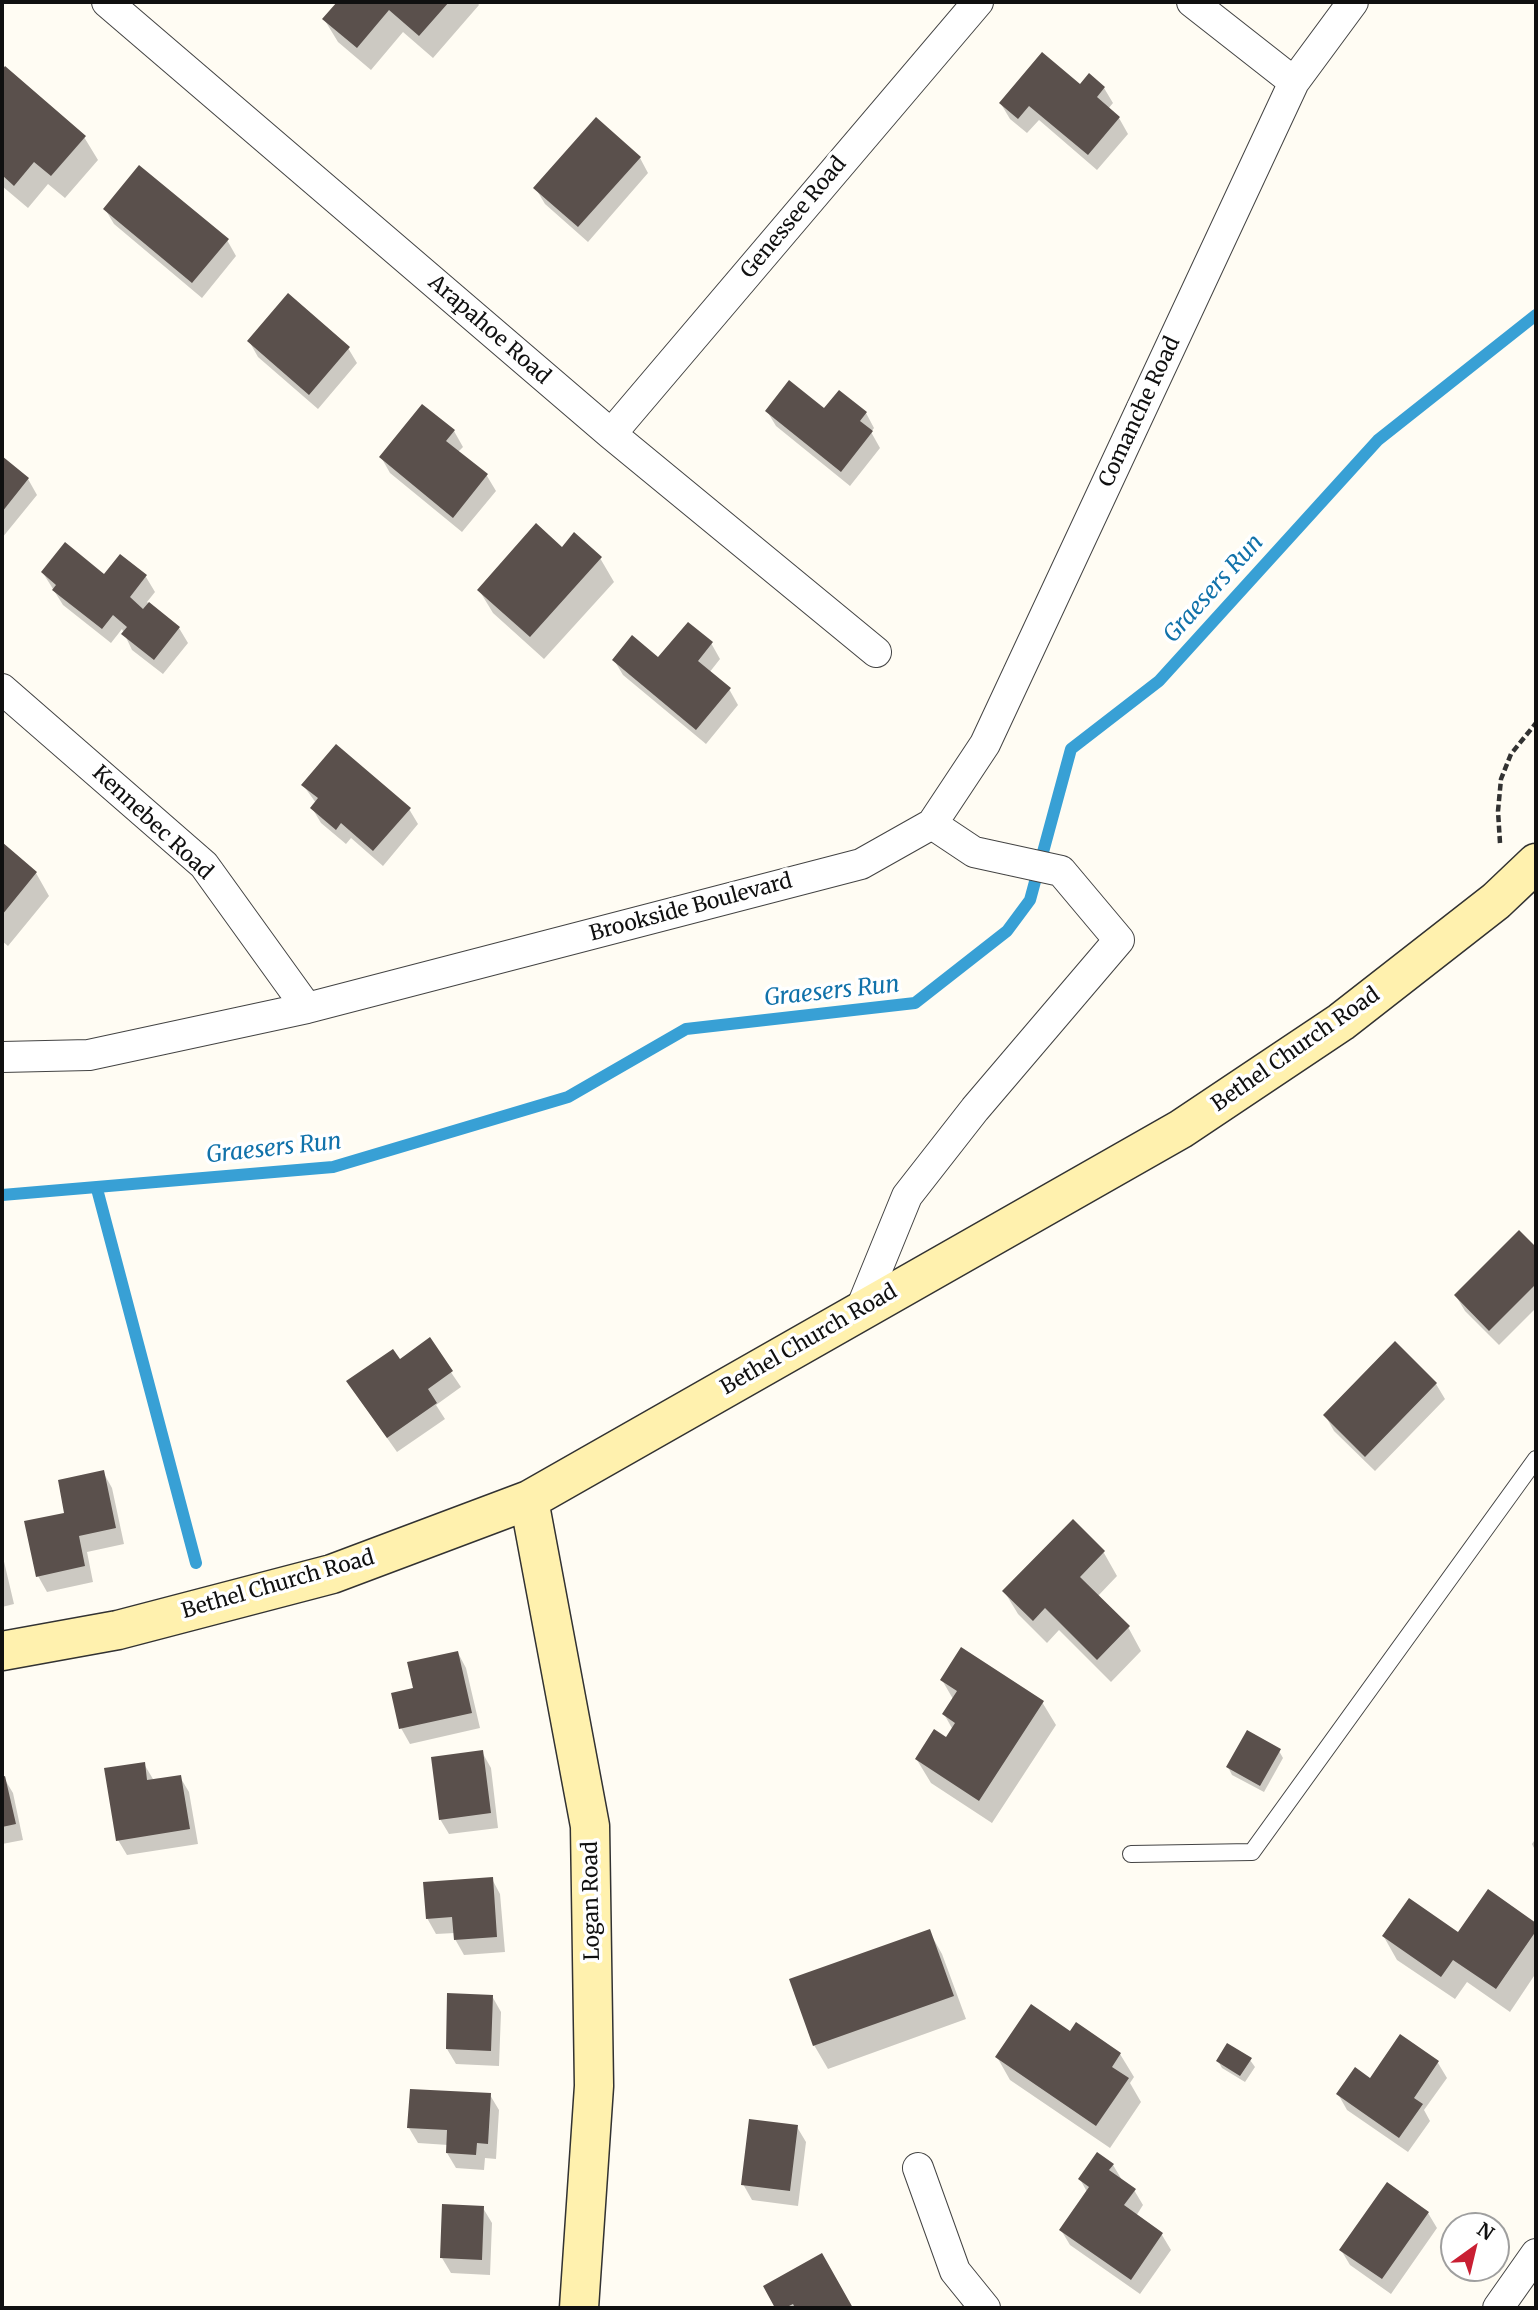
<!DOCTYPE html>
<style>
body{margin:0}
#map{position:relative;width:1538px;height:2310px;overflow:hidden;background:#fffcf3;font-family:Merriweather,serif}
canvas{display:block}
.frame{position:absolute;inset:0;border:4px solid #101010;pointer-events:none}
.north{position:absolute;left:1440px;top:2212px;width:70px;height:70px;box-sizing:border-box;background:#fff;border:2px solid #9f9f9f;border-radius:50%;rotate:34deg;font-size:19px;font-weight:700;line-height:28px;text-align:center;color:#101010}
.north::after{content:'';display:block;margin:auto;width:24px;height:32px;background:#c91f33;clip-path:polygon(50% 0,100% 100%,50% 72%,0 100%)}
</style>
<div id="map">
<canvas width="1538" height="2310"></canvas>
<div class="frame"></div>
<div class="north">N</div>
</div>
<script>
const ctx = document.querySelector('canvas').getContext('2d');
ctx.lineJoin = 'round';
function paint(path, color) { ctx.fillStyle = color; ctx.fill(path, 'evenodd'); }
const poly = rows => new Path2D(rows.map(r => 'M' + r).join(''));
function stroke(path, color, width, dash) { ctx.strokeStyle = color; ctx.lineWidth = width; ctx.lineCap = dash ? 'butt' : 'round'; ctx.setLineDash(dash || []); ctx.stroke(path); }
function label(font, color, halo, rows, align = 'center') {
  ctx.font = font + ' Merriweather,serif'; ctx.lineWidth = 7; ctx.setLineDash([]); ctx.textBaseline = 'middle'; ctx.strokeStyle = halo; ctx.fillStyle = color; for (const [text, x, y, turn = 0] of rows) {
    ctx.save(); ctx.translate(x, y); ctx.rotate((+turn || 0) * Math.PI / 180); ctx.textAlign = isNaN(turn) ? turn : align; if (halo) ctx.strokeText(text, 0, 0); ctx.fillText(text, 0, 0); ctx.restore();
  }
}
paint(poly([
 [339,2,477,2,479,5,433,58,403,32,371,70,338,42,324,19],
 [5,69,84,137,98,160,65,198,48,184,28,208,2,186,2,72],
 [1080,86,1104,88,1113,103,1108,109,1119,118,1128,134,1097,170,1039,120,1027,133,1010,119,1001,104],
 [640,158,648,173,588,242,545,204,536,189],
 [105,209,227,240,236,256,202,298,114,224],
 [249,341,348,348,357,363,318,409,258,357],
 [423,406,454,431,463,447,458,452,487,476,496,491,462,532,390,473,381,457],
 [767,411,866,413,874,428,871,432,880,448,850,486,776,426],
 [2,458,28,479,37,495,2,538],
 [120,556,146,577,155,592,147,602,179,628,188,643,163,674,132,650,122,629,111,643,63,605,43,573,105,577],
 [600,558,614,582,544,659,493,613,479,590],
 [711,643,720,659,709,673,729,689,738,705,706,744,623,675,614,660,658,660],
 [303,785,409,809,418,824,383,866,351,838,346,844,321,823,312,808,316,803],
 [2,844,36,873,49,896,8,946,2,941],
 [1519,1233,1536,1250,1536,1308,1499,1345,1465,1311,1456,1296],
 [429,1340,461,1387,436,1405,445,1419,397,1452,358,1397],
 [1436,1384,1445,1399,1375,1471,1334,1431,1325,1415],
 [103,1472,112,1488,124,1544,87,1552,93,1582,47,1592,38,1576,66,1514],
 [1073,1522,1104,1553,1117,1576,1097,1597,1128,1627,1141,1651,1111,1682,1059,1630,1047,1643,1018,1614,1004,1591],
 [2,1553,14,1604,2,1607],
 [458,1653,466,1668,480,1728,410,1744,401,1728,415,1689],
 [942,1680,1042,1702,1056,1725,992,1823,931,1783,917,1760,947,1739,953,1730,944,1714,953,1699],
 [1279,1751,1283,1758,1264,1792,1232,1775,1228,1767],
 [482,1752,491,1768,498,1828,449,1834,440,1819],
 [144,1764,153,1779,180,1777,189,1792,198,1844,127,1855,118,1840],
 [4,1778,13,1793,23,1840,2,1844,2,1779],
 [1536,1838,1536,1852,1532,1844],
 [492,1879,500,1894,505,1952,464,1955,455,1939,455,1933,436,1934,427,1918],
 [1489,1892,1536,1925,1536,1973,1510,2012,1467,1982,1455,1999,1397,1960,1384,1937,1459,1934],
 [929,1931,942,1954,966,2019,828,2069,814,2045],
 [492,1996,501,2012,499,2066,456,2064,447,2049],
 [1071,2033,1120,2054,1134,2077,1130,2083,1141,2102,1110,2148,1010,2080,997,2057],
 [1401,2037,1438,2063,1447,2078,1424,2110,1430,2121,1408,2152,1347,2110,1338,2094,1370,2080],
 [1250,2060,1255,2067,1245,2082,1222,2068,1218,2061],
 [490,2095,499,2110,496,2159,485,2158,484,2170,456,2168,447,2153,448,2145,418,2143,409,2128],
 [797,2127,806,2142,798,2206,752,2200,743,2184],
 [1113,2165,1122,2180,1134,2190,1143,2205,1136,2216,1162,2235,1171,2250,1140,2294,1070,2245,1061,2230,1087,2192,1080,2179],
 [483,2208,492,2223,490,2275,451,2273,442,2258],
 [1428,2213,1437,2228,1391,2294,1350,2265,1341,2250],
 [821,2255,851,2308,777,2308,766,2287]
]), '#0003');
stroke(poly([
 [97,1189,196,1563],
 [2,1195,333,1167,568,1097,686,1029,915,1003,1007,931,1030,900,1071,749,1159,681,1378,440,1536,315]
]), '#38a0d5', 12);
paint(poly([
 [337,2,449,2,419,36,389,10,357,48,322,19],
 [1042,52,1080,84,1089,73,1105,87,1097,97,1120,117,1088,155,1029,106,1018,119,999,103],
 [5,66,86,136,51,176,34,162,14,186,2,175,2,70],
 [596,117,641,157,578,227,533,188],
 [139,165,229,239,192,283,103,209],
 [288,293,350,347,309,395,247,341],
 [789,380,824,408,839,390,867,412,860,421,873,431,841,472,765,411],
 [422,404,455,430,446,441,488,474,453,518,379,457],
 [2,456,29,478,2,512],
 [536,523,562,547,574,532,602,557,530,637,477,590],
 [65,542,104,574,120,554,147,575,130,597,143,609,149,602,180,627,154,660,121,634,127,627,113,615,102,629,52,590,56,585,41,572],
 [688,622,713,642,698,661,731,688,696,730,612,660,632,635,658,657],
 [336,744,411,808,373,851,341,823,336,830,310,808,318,798,301,785],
 [2,842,37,872,2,915],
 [1519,1230,1536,1247,1536,1284,1489,1331,1454,1295],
 [430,1337,453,1371,428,1389,437,1403,387,1438,346,1381,393,1349,400,1359],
 [1395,1341,1437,1383,1365,1457,1323,1415],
 [104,1470,116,1528,79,1536,85,1566,36,1577,24,1521,64,1513,58,1480],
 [1073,1519,1105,1551,1080,1577,1130,1626,1097,1660,1045,1608,1033,1621,1002,1591],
 [961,1647,1044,1701,979,1801,915,1759,934,1729,946,1737,955,1723,942,1714,957,1691,940,1680],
 [458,1651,472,1713,399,1729,391,1693,413,1688,407,1662],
 [1247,1730,1281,1749,1260,1786,1226,1767],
 [483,1750,491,1813,439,1820,431,1757],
 [145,1762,147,1780,181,1775,190,1829,116,1841,104,1768],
 [5,1776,16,1824,2,1827,2,1777],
 [493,1877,497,1937,454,1940,452,1917,426,1919,423,1882],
 [1488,1889,1536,1923,1536,1931,1496,1989,1453,1960,1441,1977,1382,1936,1409,1898,1458,1932],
 [930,1929,954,1996,813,2046,789,1979],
 [447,1993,493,1995,491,2051,446,2049],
 [1031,2004,1070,2031,1076,2022,1121,2053,1112,2067,1129,2078,1096,2126,995,2057],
 [1400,2034,1439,2061,1414,2098,1423,2104,1399,2138,1336,2094,1355,2067,1370,2078],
 [1227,2043,1252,2058,1240,2076,1216,2061],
 [410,2089,491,2093,488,2144,477,2143,476,2155,446,2153,447,2130,407,2128],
 [749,2119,798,2125,790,2191,741,2185],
 [1097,2152,1114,2164,1109,2170,1136,2189,1124,2205,1163,2233,1131,2280,1059,2230,1089,2187,1078,2179],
 [1387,2182,1429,2212,1382,2279,1339,2250],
 [442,2204,484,2206,482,2260,440,2258],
 [822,2253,853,2308,795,2308,793,2304,785,2308,775,2308,763,2286]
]), '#5a504c');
const lane = poly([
 [1131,1854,1252,1852,1536,1459]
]);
const street = poly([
 [107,2,611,434,876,652],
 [1192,2,1294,82],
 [611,434,978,2],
 [2,689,204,865,307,1008],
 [932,824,985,744,1294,82,1353,2],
 [2,1057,89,1055,307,1008,861,864,932,824,974,852,1061,871,1119,940,975,1109,907,1196,860,1311],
 [918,2168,955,2271,985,2308],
 [1498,2308,1536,2254]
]);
const secondary = poly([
 [529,1500,590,1826,594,2086,579,2308],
 [2,1651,118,1630,332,1574,529,1500,1181,1129,1341,1022,1496,901,1536,863]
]);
stroke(lane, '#434343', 18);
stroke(street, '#434343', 32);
stroke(secondary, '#323232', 41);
stroke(poly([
 [1500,843,1498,811,1501,779,1511,754,1536,723]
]), '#323232', 4.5, [7, 3.5]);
stroke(lane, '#fff', 16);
stroke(street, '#fff', 30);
stroke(secondary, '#fff1ae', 38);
label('21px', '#101010', '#fff', [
 ["Genessee Road",794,218,-50],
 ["Arapahoe Road",489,330,41],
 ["Comanche Road",1140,412,-65],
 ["Kennebec Road",152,823,43],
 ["Brookside Boulevard",691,908,-15],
 ["Bethel Church Road",1296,1050,-35],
 ["Bethel Church Road",809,1340,-30],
 ["Bethel Church Road",278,1585,-16],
 ["Logan Road",592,1901,-91]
]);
label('italic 23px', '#1172aa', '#fff', [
 ["Graesers Run",1214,589,-48],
 ["Graesers Run",832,992,-6],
 ["Graesers Run",274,1149,-6]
]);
</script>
